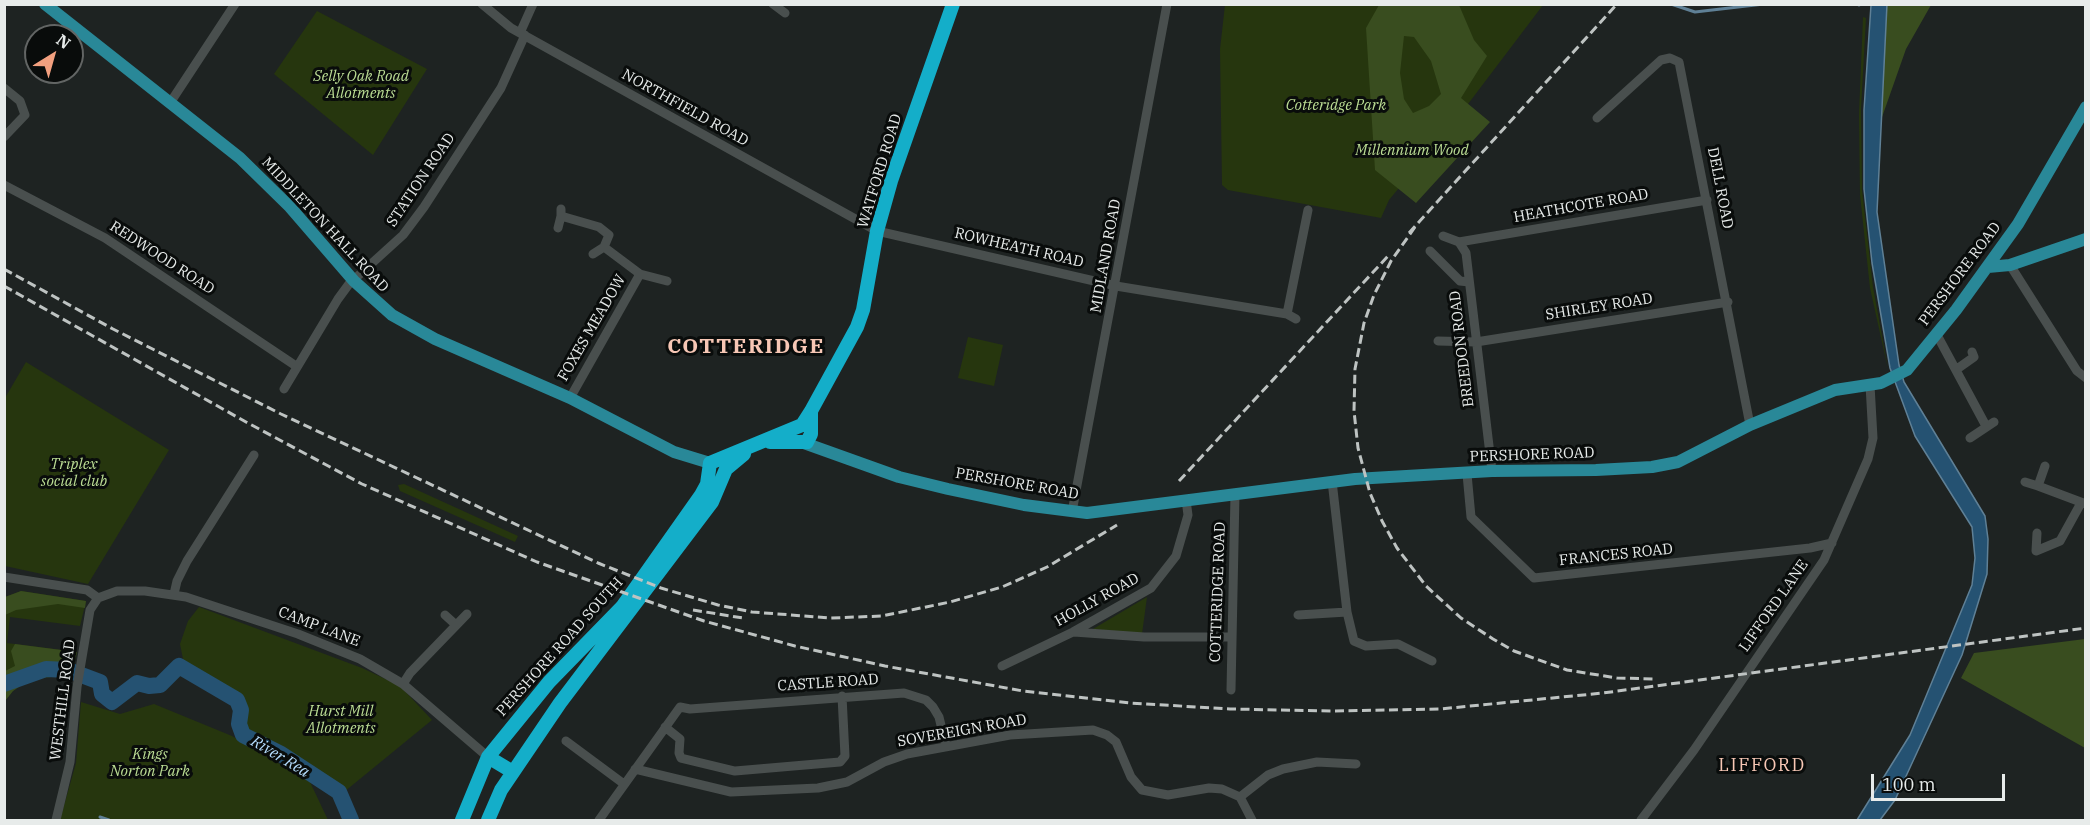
<!DOCTYPE html>
<style>
body{margin:0}
#map{position:relative;width:2090px;height:825px;overflow:hidden;background:#1e2322;font-family:"IBM Plex Serif",serif}
canvas{display:block}
.frame{position:absolute;inset:0;border:6px solid #e7ebea;pointer-events:none}
.north{position:absolute;left:24px;top:24px;width:60px;height:60px;box-sizing:border-box;background:#090c0b;border:2px solid #626564;border-radius:50%;rotate:37deg;font-size:16px;font-weight:700;line-height:24px;text-align:center;color:#e7ebea}
.north::after{content:'';display:block;margin:auto;width:21px;height:27px;background:#f2a07f;clip-path:polygon(50% 0,100% 100%,50% 72%,0 100%)}
.scale{position:absolute;left:1871px;top:774px;width:134px;height:27px;box-sizing:border-box;border:3px solid #e7ebea;border-top:0;padding-left:8px;font-size:18px;line-height:21px;white-space:nowrap;color:#e7ebea;-webkit-text-stroke:4px #090c0b;paint-order:stroke}
</style>
<div id="map">
<canvas width="2090" height="825"></canvas>
<div class="frame"></div>
<div class="north">N</div>
<div class="scale">100 m</div>
</div>
<script>
const ctx = document.querySelector('canvas').getContext('2d');
ctx.lineJoin = 'round';
function paint(path, color) { ctx.fillStyle = color; ctx.fill(path, 'evenodd'); }
const poly = rows => new Path2D(rows.map(r => 'M' + r).join(''));
function stroke(path, color, width, dash) { ctx.strokeStyle = color; ctx.lineWidth = width; ctx.lineCap = dash ? 'butt' : 'round'; ctx.setLineDash(dash || []); ctx.stroke(path); }
function label(font, color, halo, rows, align = 'center') {
  ctx.font = font + ' "IBM Plex Serif",serif'; ctx.lineWidth = 6; ctx.setLineDash([]); ctx.textBaseline = 'middle'; ctx.strokeStyle = halo; ctx.fillStyle = color; for (const [text, x, y, turn = 0] of rows) {
    ctx.save(); ctx.translate(x, y); ctx.rotate((+turn || 0) * Math.PI / 180); ctx.textAlign = isNaN(turn) ? turn : align; if (halo) ctx.strokeText(text, 0, 0); ctx.fillText(text, 0, 0); ctx.restore();
  }
}
paint(poly([
 [1225,5,1543,5,1462,112,1389,200,1381,218,1228,190,1222,185,1220,49],
 [317,11,427,69,373,155,274,74],
 [1863,17,1866,18,1861,109,1862,190,1873,287,1888,369,1870,288,1860,195,1859,114],
 [968,337,1003,345,994,386,958,378],
 [26,362,169,450,88,584,5,566,5,398],
 [404,484,518,536,515,542,400,491,398,485],
 [21,591,86,601,80,626,10,617,7,643,77,652,71,676,32,678,13,691,5,701,5,597],
 [1147,597,1142,634,1093,629],
 [199,607,362,668,400,686,432,720,344,792,321,774,246,729,245,710,241,700,224,687,191,672,184,664,180,644,188,621],
 [81,702,120,714,154,704,232,736,310,782,328,820,60,820,76,763]
]), '#26360e');
paint(poly([
 [1379,5,1459,5,1474,40,1487,56,1461,98,1490,122,1416,203,1375,170,1366,28],
 [1404,36,1414,37,1431,61,1441,94,1429,106,1413,113,1404,99,1400,73],
 [1887,5,1931,5,1906,49,1881,120],
 [21,591,86,601,85,608,58,604,16,610,5,615,5,597],
 [2085,639,2085,748,1961,678,1974,653],
 [15,644,77,652,71,676,32,678,13,691,5,701,5,671,15,666,11,651]
]), '#394d1f');
const water = poly([
 [1887,4,1877,212,1899,365,1904,382,1985,516,1988,539,1987,574,1962,655,1895,800,1880,820,1857,820,1910,735,1972,585,1975,558,1972,527,1915,436,1890,368,1872,263,1864,189,1864,110,1871,5,1887,4]
]);
paint(water, '#255272');
stroke(water, '#5f8096', 1.5);
stroke(poly([
 [1671,4,1695,12,1764,4],
 [1859,4,1859,5],
 [100,817,109,820]
]), '#5f8096', 3);
stroke(poly([
 [4,684,46,669,68,670,100,682,102,694,112,702,137,683,149,686,160,685,179,666,237,700,241,710,239,724,243,735,281,754,339,792,351,820]
]), '#255272', 16);
stroke(poly([
 [482,4,511,28,877,231,1116,286,1287,314,1296,319],
 [773,4,785,13],
 [520,33,533,4],
 [4,88,20,101,25,115,4,137],
 [170,103,235,4],
 [1597,118,1661,60,1670,58,1679,62,1750,425],
 [4,185,105,238,296,366],
 [561,209,561,216,599,227,609,235,604,247,640,274,570,398],
 [558,228,561,216],
 [1443,236,1459,242,1466,253,1492,471],
 [1459,242,1707,200],
 [1430,251,1460,281,1469,282],
 [593,254,604,247],
 [2010,265,2077,371,2086,378],
 [640,274,667,281],
 [1287,314,1308,210],
 [1937,335,1986,426],
 [1438,341,1476,342,1728,302],
 [1957,369,1974,357,1972,352],
 [284,389,338,299,349,284,403,235,424,207,501,88,525,35],
 [1970,438,1994,422],
 [2045,466,2038,486,2086,504],
 [1467,474,1471,517,1534,578,1810,548,1832,543],
 [1332,481,1347,612,1354,641,1366,646,1398,644,1432,661],
 [2025,482,2038,486],
 [1072,512,1167,4],
 [2037,533,2036,551,2060,541,2081,503],
 [4,577,87,590,98,598],
 [174,594,177,581,187,561,254,455],
 [445,615,456,625],
 [1298,615,1347,612],
 [1074,632,1144,637,1231,637],
 [1002,666,1073,632,1151,588,1176,556,1188,515,1186,500],
 [403,684,410,673,467,614],
 [1231,690,1235,494],
 [665,727,680,739,679,753,681,758,735,771,840,762,845,756,842,696],
 [566,741,624,784],
 [635,769,731,792,818,788,847,782,884,762,907,754,1010,735,1093,730,1107,735,1116,742,1131,777,1142,790,1168,795,1209,788,1222,789,1240,797,1252,820],
 [1240,797,1268,775,1283,769,1317,762,1356,764],
 [56,820,70,762,77,687,90,610,98,598,117,591,145,591,186,597,298,634,360,659,403,684,488,757],
 [599,820,680,707,690,709,904,693,926,700,933,707,939,717,946,746],
 [1641,820,1694,750,1824,560,1868,459,1873,438,1870,385]
]), '#494f4e', 9);
stroke(poly([
 [45,4,240,158,290,207,354,281,392,315,435,339,570,398,674,452,710,463],
 [1988,267,2010,265,2086,239],
 [804,443,899,477,948,489,1024,505,1087,513,1355,479,1492,471,1596,470,1652,467,1678,462,1750,425,1835,390,1881,383,1907,370,1956,310,2018,224,2086,107]
]), '#298898', 12);
stroke(poly([
 [770,442,807,442,811,434,811,413],
 [488,757,513,772],
 [462,820,488,757,549,682,622,607,701,495,707,484,710,463,802,425,811,411,857,327,863,310,877,231,891,181,953,4],
 [488,820,501,790,560,703,712,502,726,469,744,454]
]), '#14aec9', 14);
stroke(poly([
 [1415,227,1391,261,1374,295,1364,323,1355,369,1354,411,1358,448,1370,493,1382,521,1397,548,1426,586,1461,618,1493,639,1514,651,1567,670,1617,678,1656,679],
 [1409,233,1617,4],
 [4,269,113,329,281,414,598,563,661,588,718,605,752,612,831,618,882,616,950,602,1002,587,1047,567,1117,525],
 [4,286,246,422,362,484,537,562,704,621,795,646,885,666,1023,691,1130,703,1230,709,1335,711,1440,709,1603,693,2086,628],
 [1179,481,1389,255],
 [693,610,743,618]
]), '#bec3c2', 3, [9, 4.5]);
label('italic 15px', '#bbdd94', '#090c0b', [
 ["Selly Oak Road",361,77],
 ["Allotments",361,94],
 ["Cotteridge Park",1336,106],
 ["Millennium Wood",1412,151],
 ["Triplex",74,465],
 ["social club",74,482],
 ["Hurst Mill",341,712],
 ["Allotments",341,729],
 ["Kings",150,755],
 ["Norton Park",150,772]
]);
label('15px', '#e7ebea', '#090c0b', [
 ["NORTHFIELD ROAD",685,108,29],
 ["WATFORD ROAD",880,171,-73],
 ["STATION ROAD",421,180,-56],
 ["DELL ROAD",1720,188,79],
 ["HEATHCOTE ROAD",1581,206,-10],
 ["MIDDLETON HALL ROAD",325,225,47],
 ["ROWHEATH ROAD",1019,248,13],
 ["MIDLAND ROAD",1106,256,-80],
 ["REDWOOD ROAD",162,258,33],
 ["PERSHORE ROAD",1960,274,-53],
 ["SHIRLEY ROAD",1599,307,-9],
 ["FOXES MEADOW",592,328,-60],
 ["BREEDON ROAD",1462,349,-97],
 ["PERSHORE ROAD",1532,455,-2],
 ["PERSHORE ROAD",1017,484,10],
 ["FRANCES ROAD",1616,555,-6],
 ["COTTERIDGE ROAD",1218,592,-88],
 ["HOLLY ROAD",1097,600,-29],
 ["LIFFORD LANE",1774,606,-55],
 ["CAMP LANE",319,627,21],
 ["PERSHORE ROAD SOUTH",560,647,-48],
 ["CASTLE ROAD",828,683,-4],
 ["WESTHILL ROAD",63,700,-83],
 ["SOVEREIGN ROAD",962,731,-10]
]);
label('italic 16px', '#b4dcfd', '#090c0b', [
 ["River Rea",280,757,31]
]);
ctx.letterSpacing = '1.5px';
label('18px', '#f7c7b5', '#090c0b', [
 ["LIFFORD",1762,766]
]);
ctx.letterSpacing = '0px';
ctx.letterSpacing = '1.5px';
label('bold 21px', '#f7c7b5', '#090c0b', [
 ["COTTERIDGE",746,347]
]);
ctx.letterSpacing = '0px';
</script>
